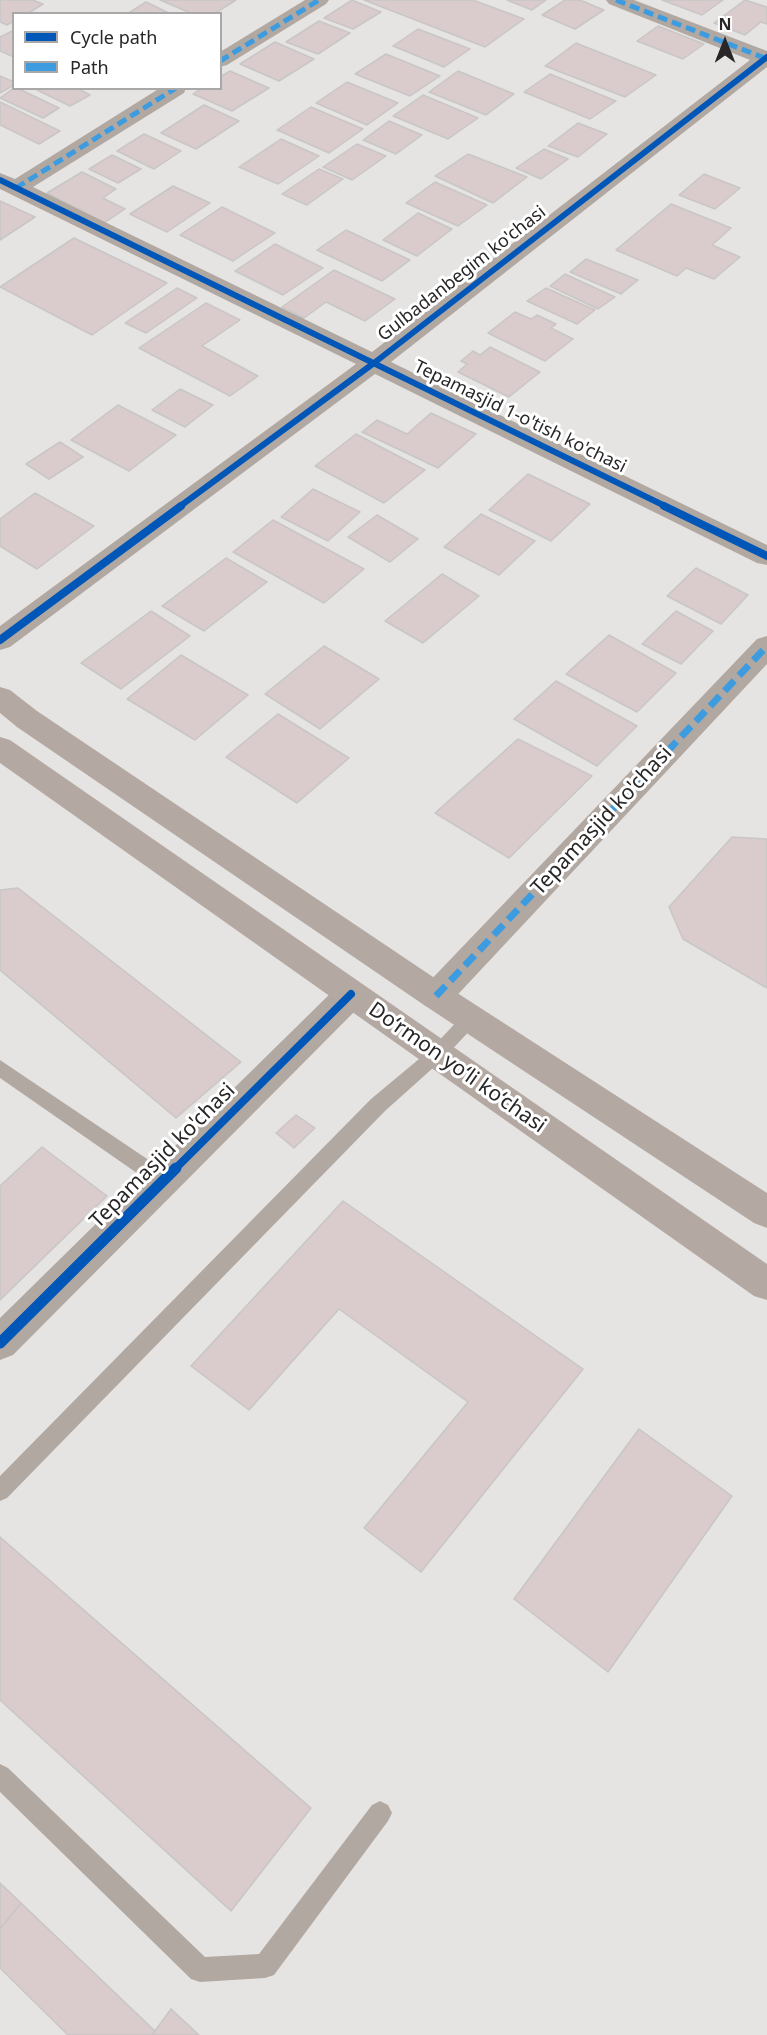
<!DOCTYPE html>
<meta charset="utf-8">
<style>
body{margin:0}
#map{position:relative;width:767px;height:2035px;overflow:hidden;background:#e6e4e3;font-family:"Noto Sans",sans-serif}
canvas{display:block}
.legend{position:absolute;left:12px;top:12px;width:210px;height:78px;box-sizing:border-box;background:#fff;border:2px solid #a9a8a8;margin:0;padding:8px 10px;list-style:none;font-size:18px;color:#282626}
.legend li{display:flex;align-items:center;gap:12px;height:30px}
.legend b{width:30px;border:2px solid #a9a8a8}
.north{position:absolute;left:695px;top:12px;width:60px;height:60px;-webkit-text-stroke:4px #fff;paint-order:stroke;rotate:0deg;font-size:16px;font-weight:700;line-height:24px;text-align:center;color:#282626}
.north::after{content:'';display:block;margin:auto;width:21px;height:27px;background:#282626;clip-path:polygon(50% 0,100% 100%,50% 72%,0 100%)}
</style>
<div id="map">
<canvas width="767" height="2035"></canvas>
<ul class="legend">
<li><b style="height:8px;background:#0057b8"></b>Cycle path</li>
<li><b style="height:8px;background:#3d9ce0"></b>Path</li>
</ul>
<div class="north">N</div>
</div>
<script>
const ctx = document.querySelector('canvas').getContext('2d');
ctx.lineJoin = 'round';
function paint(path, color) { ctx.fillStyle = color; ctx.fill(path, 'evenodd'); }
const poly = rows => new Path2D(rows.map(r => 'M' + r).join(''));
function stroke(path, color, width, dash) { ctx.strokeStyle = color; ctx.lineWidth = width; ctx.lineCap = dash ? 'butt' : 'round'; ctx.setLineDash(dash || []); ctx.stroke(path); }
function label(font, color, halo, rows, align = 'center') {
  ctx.font = font + ' "Noto Sans",sans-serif'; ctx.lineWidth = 6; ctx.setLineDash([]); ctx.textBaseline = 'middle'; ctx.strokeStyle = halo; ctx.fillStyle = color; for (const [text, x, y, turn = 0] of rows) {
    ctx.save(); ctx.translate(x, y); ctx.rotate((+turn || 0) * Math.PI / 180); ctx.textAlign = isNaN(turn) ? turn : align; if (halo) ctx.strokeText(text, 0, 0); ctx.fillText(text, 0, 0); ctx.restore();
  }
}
const building = poly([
 [0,0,33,0,43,4,27,14,14,14,14,21,7,25,0,22,0,0],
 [160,0,236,0,214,14,193,14,160,0],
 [352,0,381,12,353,29,324,18,352,0],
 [364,0,473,0,524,19,485,47,364,0],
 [507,0,546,0,532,10,507,0],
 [565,0,580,0,604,10,575,29,542,15,565,0],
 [662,0,723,0,702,15,662,0],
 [745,0,767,7,767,24,761,22,745,35,714,23,745,0],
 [146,2,171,14,127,14,146,2],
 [319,21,350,33,318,54,286,42,319,21],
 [658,26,704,44,683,59,637,41,658,26],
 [418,29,470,49,444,67,393,46,418,29],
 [14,30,14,57,0,51,0,37,14,30],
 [275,42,314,59,279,81,240,64,275,42],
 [576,43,656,75,625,97,545,66,576,43],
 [386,54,440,76,410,96,355,74,386,54],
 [230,71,269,88,232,111,193,94,202,88,220,88,220,77,230,71],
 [458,71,514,94,486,115,429,92,458,71],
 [550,74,616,101,590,119,524,92,550,74],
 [0,76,14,82,14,85,0,93,0,76],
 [347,82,398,103,367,125,316,103,347,82],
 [14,88,17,88,59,108,43,118,0,98,14,88],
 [39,88,77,88,90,95,70,106,37,90,39,88],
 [423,95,478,118,448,139,393,116,423,95],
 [0,102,60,131,39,144,0,125,0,102],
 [204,105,239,121,196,149,161,133,204,105],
 [311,107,363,129,329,153,277,130,311,107],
 [389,121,422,135,396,154,363,140,389,121],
 [578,123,607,134,578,157,548,146,578,123],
 [144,134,181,151,154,169,117,151,144,134],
 [281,139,319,156,278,184,239,167,281,139],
 [357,144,386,156,352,180,323,167,357,144],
 [544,149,568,159,541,179,516,168,544,149],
 [468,154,527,177,493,203,435,176,468,154],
 [112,155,141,169,118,183,89,169,112,155],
 [319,169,343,179,307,205,282,194,319,169],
 [82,172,116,189,103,198,125,209,104,223,47,193,82,172],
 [704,174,740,188,715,209,679,195,704,174],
 [435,182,487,205,458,226,406,203,435,182],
 [173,186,210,203,167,232,130,214,173,186],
 [0,201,35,217,0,240,0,201],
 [671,204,731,228,712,245,740,257,714,279,686,268,677,276,616,250,671,204],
 [222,207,275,233,233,261,180,235,222,207],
 [418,213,452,229,417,256,383,240,418,213],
 [346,230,410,260,382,281,317,250,346,230],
 [74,238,167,283,92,335,0,287,74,238],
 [275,244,323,268,283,295,235,271,275,244],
 [586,259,638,280,621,294,570,272,586,259],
 [334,270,395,299,365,321,326,302,304,318,282,307,334,270],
 [565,274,615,297,598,309,550,286,565,274],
 [177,288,197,298,146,333,125,323,177,288],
 [546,288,595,310,577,324,527,301,546,288],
 [206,303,240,320,202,346,258,376,230,396,139,348,206,303],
 [515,312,531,319,537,315,556,324,551,328,573,339,545,361,488,333,515,312],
 [490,347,540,372,509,397,458,372,467,364,461,361,473,351,480,355,490,347],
 [180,389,213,405,185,427,152,410,180,389],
 [118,405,176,435,129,471,71,440,118,405],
 [431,413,476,434,438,468,362,432,377,420,407,434,431,413],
 [356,434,425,470,384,503,315,466,356,434],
 [60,442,83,457,49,479,26,464,60,442],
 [528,474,590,504,551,541,489,510,528,474],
 [313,489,360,512,328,541,281,517,313,489],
 [35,493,94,526,37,569,0,546,0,519,35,493],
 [481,514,535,541,499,575,444,547,481,514],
 [377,515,418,539,390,562,348,537,377,515],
 [273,520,364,569,324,603,233,552,273,520],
 [226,558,267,582,204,631,162,606,226,558],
 [696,568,748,595,721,624,667,596,696,568],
 [442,574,479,596,423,643,385,621,442,574],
 [151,611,190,636,121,689,81,663,151,611],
 [676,611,713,631,681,664,642,644,676,611],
 [609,635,676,673,637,712,566,674,609,635],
 [324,646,379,679,320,729,265,694,324,646],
 [181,655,248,695,195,740,127,699,181,655],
 [556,681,637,726,597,766,514,719,556,681],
 [278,714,349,758,297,803,226,757,278,714],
 [518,739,592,776,509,858,435,813,518,739],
 [732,837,767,839,767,988,683,939,669,907,732,837],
 [18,888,241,1062,176,1118,0,970,0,890,18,888],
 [296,1115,315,1128,294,1148,276,1133,296,1115],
 [42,1147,107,1196,0,1300,0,1186,42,1147],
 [343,1201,583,1369,421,1572,364,1528,468,1402,339,1309,249,1410,191,1366,343,1201],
 [639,1429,732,1496,608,1672,514,1599,639,1429],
 [0,1537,311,1808,231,1911,0,1700,0,1537],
 [0,1883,21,1903,0,1929,0,1883],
 [21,1903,155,2031,152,2035,68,2035,0,1968,0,1929,21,1903],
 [171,2009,199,2035,152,2035,171,2009]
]);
paint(building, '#dacbcc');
stroke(building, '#c8c6c6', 1.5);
paint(poly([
 [471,1011,477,1013,480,1018,477,1023,443,1059,385,1111,7,1498,0,1501,0,1476,371,1099,431,1049,465,1013,471,1011],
 [0,1060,171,1175,174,1181,171,1187,164,1189,157,1187,0,1078,0,1060],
 [0,1764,8,1768,205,1957,259,1954,372,1805,380,1801,388,1805,392,1813,388,1821,274,1975,265,1978,200,1982,191,1979,0,1792,0,1764]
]), '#b2a8a2');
paint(poly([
 [305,0,329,0,326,4,227,65,220,67,220,52,305,0],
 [606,0,634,0,767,51,767,67,391,362,767,545,767,565,757,563,375,374,10,647,0,650,0,626,356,364,0,189,0,173,15,179,160,88,186,88,184,93,33,187,372,352,750,60,609,4,606,0],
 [767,636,767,664,448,1005,436,1009,424,1005,420,996,424,987,757,639,767,636],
 [351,981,363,985,367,994,363,1003,13,1355,0,1360,0,1318,339,985,351,981]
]), '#b2a8a2');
paint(poly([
 [0,687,10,690,37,711,448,987,767,1193,767,1228,754,1223,424,1005,17,727,0,713,0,687],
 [0,737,10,740,767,1264,767,1300,754,1296,0,763,0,737]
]), '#b3a9a2');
stroke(poly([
 [616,0,767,59],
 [220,61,319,0],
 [16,188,176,88]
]), '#3d9ce0', 5, [10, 5]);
stroke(poly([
 [436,996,767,646]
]), '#3d9ce0', 7, [14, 7]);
stroke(poly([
 [0,180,667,507],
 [179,507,374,363,767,57]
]), '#0057b8', 6);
stroke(poly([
 [664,506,767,556],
 [0,640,181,506],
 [175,1169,351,994]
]), '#0057b8', 8);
stroke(poly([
 [0,1343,176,1168]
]), '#0057b8', 11);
label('18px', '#282626', '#fff', [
 ["Gulbadanbegim ko'chasi",462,274,-38],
 ["Tepamasjid 1-o'tish ko'chasi",520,417,26]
]);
label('21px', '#282626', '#fff', [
 ["Tepamasjid ko'chasi",602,821,-47],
 ["Do‘rmon yo‘li ko‘chasi",457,1068,35],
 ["Tepamasjid ko'chasi",163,1156,-45]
]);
</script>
